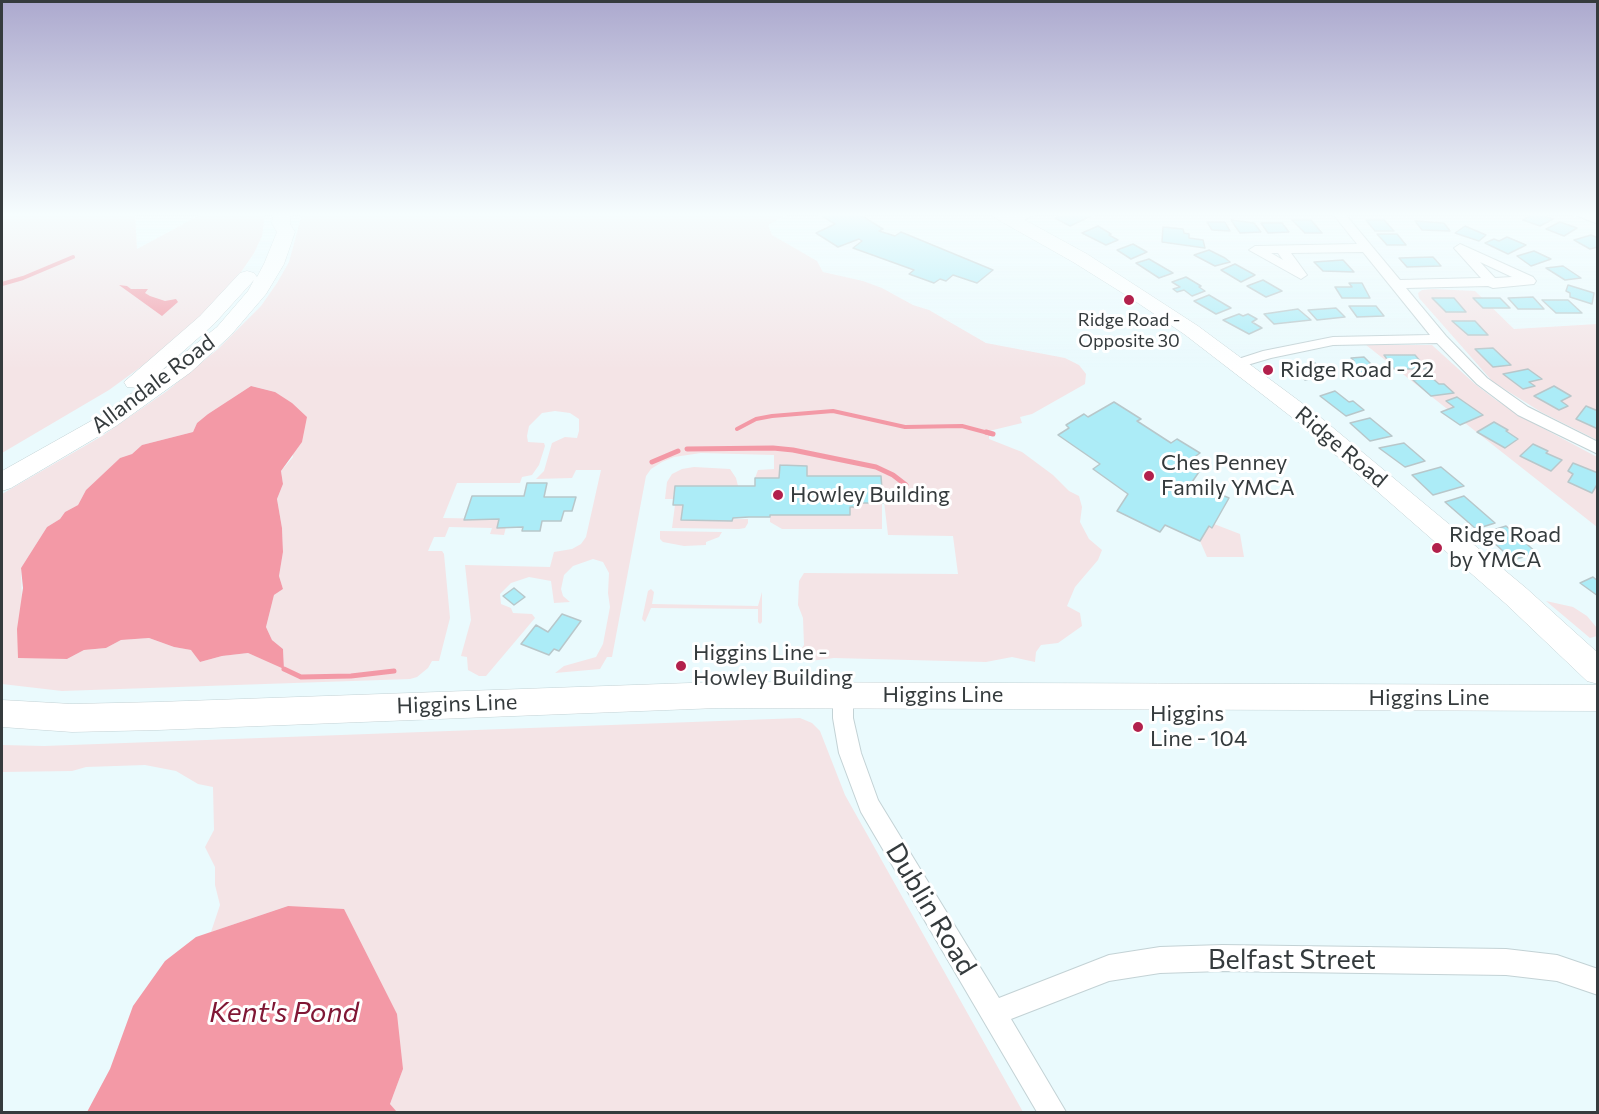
<!DOCTYPE html>
<style>
body{margin:0}
#map{position:relative;width:1599px;height:1114px;overflow:hidden;background:#eafafd;font-family:Commissioner,sans-serif}
canvas{display:block}
.frame{position:absolute;inset:0;border:3px solid #353b3d;pointer-events:none}
</style>
<div id="map">
<canvas width="1599" height="1114"></canvas>
<div class="frame"></div>
</div>
<script>
const ctx = document.querySelector('canvas').getContext('2d');
ctx.lineJoin = 'round';
function paint(path, color) { ctx.fillStyle = color; ctx.fill(path, 'evenodd'); }
const poly = rows => new Path2D(rows.map(r => 'M' + r).join(''));
function stroke(path, color, width, dash) { ctx.strokeStyle = color; ctx.lineWidth = width; ctx.lineCap = dash ? 'butt' : 'round'; ctx.setLineDash(dash || []); ctx.stroke(path); }
function label(font, color, halo, rows, align = 'center') {
  ctx.font = font + ' Commissioner,sans-serif'; ctx.lineWidth = 6; ctx.setLineDash([]); ctx.textBaseline = 'middle'; ctx.strokeStyle = halo; ctx.fillStyle = color; for (const [text, x, y, turn = 0] of rows) {
    ctx.save(); ctx.translate(x, y); ctx.rotate((+turn || 0) * Math.PI / 180); ctx.textAlign = isNaN(turn) ? turn : align; if (halo) ctx.strokeText(text, 0, 0); ctx.fillText(text, 0, 0); ctx.restore();
  }
}
paint(poly([
 [2,214,135,214,137,249,202,214,265,214,262,236,254,253,237,278,194,323,153,358,109,390,2,453],
 [302,214,788,214,768,225,772,235,817,261,823,272,863,281,882,288,913,305,929,310,986,343,1065,358,1079,365,1086,374,1085,384,1032,414,1020,417,1022,423,989,431,989,439,1022,452,1053,475,1069,491,1079,496,1082,507,1080,522,1089,539,1102,550,1098,560,1075,587,1067,606,1080,613,1082,626,1058,643,1041,645,1036,652,1035,662,1012,657,986,662,834,658,810,661,798,654,804,645,803,618,798,605,799,581,804,573,958,574,953,536,888,535,881,476,807,476,807,466,780,465,779,478,755,478,758,470,774,469,774,455,701,453,674,457,662,462,651,469,646,476,612,657,607,657,600,669,555,673,564,666,596,657,603,644,610,607,608,593,609,573,603,562,593,559,573,566,564,575,561,589,563,596,570,602,554,603,551,581,529,577,511,583,500,594,501,604,511,608,513,613,532,614,535,618,486,676,479,676,468,670,467,657,461,656,471,620,465,565,550,567,554,552,572,549,581,544,586,537,601,470,576,470,572,478,536,479,544,471,552,443,565,437,577,438,579,431,579,419,570,413,555,411,542,413,529,426,527,436,528,442,544,443,545,446,539,465,532,475,522,477,520,483,457,483,443,518,499,519,497,527,506,527,504,535,490,534,492,528,449,527,445,537,434,537,428,551,442,551,444,554,450,618,439,661,432,661,428,668,417,677,410,679,62,691,2,684,2,494,102,436,167,391,218,349,261,306,277,283,289,262],
 [251,386,275,392,293,457,281,471,283,484,277,499,282,528,283,552,279,576,283,589,274,595,266,627,272,640,283,649,284,668,248,653,222,656,200,662,192,650,174,647,149,638,121,640,106,648,84,650,67,659,53,658,22,604,21,568,47,527,60,519,65,512,78,505,86,490,120,458,132,454,142,445,193,432,197,423,208,414],
 [1433,289,1475,291,1514,329,1597,324,1597,440,1541,412,1493,382,1419,298,1418,293,1422,290],
 [1366,345,1432,345,1475,384,1496,400,1524,418,1597,457,1597,527],
 [694,467,730,469,736,478,738,486,675,486,673,499,665,499,667,482,672,474,682,469],
 [858,503,882,503,882,529,782,529,770,522,770,515,850,515,850,507,857,507],
 [675,505,683,505,682,520,748,519,748,523,745,528,739,529,672,528],
 [1214,524,1240,534,1244,557,1207,557,1200,541,1209,526,1212,527],
 [660,531,722,532,719,537,706,542,706,545,684,546,663,542,660,539],
 [651,589,654,592,652,604,758,606,762,592,762,622,760,624,758,622,758,609,651,608,645,622,642,619,648,591],
 [1546,601,1573,607,1587,616,1597,628,1597,636,1590,638],
 [800,718,812,723,820,731,845,795,1023,1112,397,1112,390,1104,403,1069,288,906,211,932,220,905,215,885,215,867,205,847,214,830,213,787,198,784,176,771,145,765,86,767,72,771,2,772,2,745,44,746]
]), '#f4e4e6');
paint(poly([
 [119,285,127,286,131,289,148,289,145,293,150,296,165,301,176,299,178,302,162,316],
 [251,386,275,392,292,403,307,417,302,442,281,471,283,484,277,499,282,528,283,552,279,576,283,589,274,595,266,627,272,640,283,649,284,669,248,653,222,656,200,662,191,650,174,647,149,638,121,640,106,648,84,650,67,659,18,658,17,629,23,588,21,568,47,527,60,519,65,512,78,505,86,490,120,458,132,454,142,445,193,432,197,423,208,414],
 [288,906,344,909,397,1014,403,1069,390,1104,397,1112,87,1112,110,1069,133,1006,165,961,196,937]
]), '#f399a6');
stroke(poly([
 [2,284,23,278,73,257],
 [737,429,756,419,772,416,833,411,905,427,962,426,992,434]
]), '#f399a6', 4);
stroke(poly([
 [986,432,993,434],
 [687,449,773,448,793,450,876,467,893,475,906,485],
 [652,462,678,451],
 [284,669,301,677,351,676,394,671]
]), '#f399a6', 5);
const building = poly([
 [819,214,859,214,883,229,879,231,895,236,901,232,993,270,977,283,953,275,946,281,940,279,934,283,909,274,914,270,853,248,862,241,859,239,838,247,816,233,835,224,819,214],
 [1066,214,1091,214,1093,215,1070,226,1055,218,1066,214],
 [1533,214,1539,214,1553,219,1540,226,1523,220,1533,214],
 [1231,220,1254,223,1261,232,1240,233,1231,220],
 [1292,220,1311,220,1322,233,1305,233,1292,220],
 [1366,220,1384,220,1394,231,1375,231,1366,220],
 [1415,221,1444,223,1450,231,1422,230,1415,221],
 [1207,222,1225,222,1230,231,1212,230,1207,222],
 [1560,222,1577,228,1564,236,1546,229,1560,222],
 [1261,223,1282,223,1289,232,1268,233,1261,223],
 [1098,226,1111,234,1109,235,1118,240,1106,245,1082,233,1098,226],
 [1465,226,1486,235,1479,241,1455,233,1465,226],
 [1163,227,1183,229,1184,233,1189,234,1189,238,1203,240,1205,248,1162,242,1163,227],
 [1377,234,1397,234,1406,245,1387,245,1377,234],
 [1591,235,1598,238,1598,247,1590,249,1574,240,1591,235],
 [1507,237,1526,245,1508,254,1485,243,1494,239,1499,241,1507,237],
 [1133,244,1147,252,1131,259,1117,250,1133,244],
 [1209,250,1225,258,1230,262,1215,266,1194,255,1209,250],
 [1534,251,1551,259,1531,266,1517,256,1534,251],
 [1433,257,1441,266,1407,267,1399,258,1433,257],
 [1149,259,1173,273,1159,278,1136,263,1149,259],
 [1343,260,1354,272,1323,271,1314,262,1343,260],
 [1235,264,1255,275,1241,282,1221,270,1235,264],
 [1563,266,1581,278,1565,280,1546,268,1563,266],
 [1186,277,1201,286,1199,287,1205,291,1192,296,1184,290,1177,292,1173,289,1180,287,1172,282,1186,277],
 [1263,280,1282,291,1266,297,1247,286,1263,280],
 [1349,283,1362,283,1370,298,1342,298,1335,287,1352,287,1349,283],
 [1568,285,1594,293,1592,304,1570,297,1570,293,1566,291,1568,285],
 [1209,295,1231,308,1216,314,1194,301,1209,295],
 [1533,297,1544,309,1518,309,1508,298,1533,297],
 [1432,298,1454,298,1466,312,1446,312,1432,298],
 [1473,298,1500,298,1510,308,1483,308,1473,298],
 [1542,300,1568,300,1582,313,1556,313,1542,300],
 [1349,306,1376,306,1384,316,1357,317,1349,306],
 [1336,308,1345,317,1317,320,1308,310,1336,308],
 [1298,309,1311,320,1274,324,1264,314,1298,309],
 [1239,314,1243,316,1248,314,1257,319,1252,322,1262,328,1249,334,1223,320,1239,314],
 [1452,321,1475,321,1488,335,1468,335,1452,321],
 [1493,348,1511,365,1493,367,1475,349,1493,348],
 [1384,355,1415,355,1427,369,1394,369,1384,355],
 [1364,357,1378,371,1354,374,1344,362,1354,361,1351,358,1364,357],
 [1315,363,1329,374,1305,380,1291,368,1315,363],
 [1528,369,1542,379,1529,382,1535,386,1523,389,1503,374,1528,369],
 [1431,377,1439,384,1444,384,1454,393,1431,396,1413,380,1431,377],
 [1554,386,1571,396,1561,401,1568,406,1559,410,1534,396,1554,386],
 [1335,391,1349,402,1353,401,1364,410,1346,416,1320,396,1335,391],
 [1457,397,1483,415,1460,425,1441,412,1454,407,1446,401,1457,397],
 [1114,402,1141,419,1137,421,1171,443,1177,439,1200,453,1189,461,1201,469,1192,482,1229,498,1212,528,1209,526,1200,541,1165,525,1160,532,1117,511,1128,494,1093,469,1100,464,1058,435,1069,428,1066,425,1084,414,1088,417,1114,402],
 [1586,406,1598,411,1598,429,1576,419,1586,406],
 [1370,418,1392,436,1370,441,1350,423,1370,418],
 [1494,422,1508,430,1506,431,1518,439,1505,448,1477,432,1494,422],
 [1404,443,1425,461,1405,467,1379,448,1404,443],
 [1533,444,1548,451,1546,453,1562,460,1551,471,1520,456,1533,444],
 [1573,463,1598,473,1598,483,1592,493,1568,482,1573,474,1568,471,1573,463],
 [780,465,807,466,807,476,881,476,883,503,858,503,858,507,850,507,850,515,770,515,770,517,749,517,733,518,732,521,681,520,683,505,673,505,675,486,755,486,755,478,779,478,780,465],
 [1441,467,1464,486,1433,495,1412,475,1441,467],
 [527,483,547,483,544,497,576,497,572,511,564,511,561,521,542,521,540,531,522,531,523,527,497,528,499,519,464,520,472,496,524,496,527,483],
 [1464,496,1495,523,1476,529,1445,502,1464,496],
 [1506,526,1537,553,1513,560,1483,533,1506,526],
 [1593,577,1598,581,1598,596,1580,583,1593,577],
 [514,588,525,597,514,605,503,596,514,588],
 [562,614,581,621,559,651,554,649,549,655,521,644,536,625,548,632,562,614]
]);
paint(building, '#acecf7');
stroke(building, '#b8c7ca', 1.5);
const street = poly([
 [1019,214,1035,214,1018,223,1010,223,1010,217,1019,214],
 [1333,214,1345,214,1400,280,1481,278,1454,248,1460,244,1533,277,1536,281,1534,284,1493,288,1488,286,1406,288,1446,336,1487,378,1528,407,1598,442,1598,454,1518,415,1477,384,1437,343,1333,345,1271,358,1237,368,1232,367,1230,364,1232,361,1263,351,1333,337,1430,335,1363,252,1291,253,1307,275,1301,279,1249,250,1255,246,1357,244,1333,214],
 [1271,253,1278,253,1283,260,1271,253],
 [1480,262,1512,277,1495,278,1480,262],
 [1573,214,1590,214,1598,217,1598,224,1573,214],
 [843,685,850,688,853,694,853,718,861,753,878,800,999,998,1109,955,1160,947,1222,945,1506,949,1557,955,1598,969,1598,995,1557,981,1506,975,1222,971,1160,973,1109,981,1011,1019,1066,1112,1037,1112,861,812,839,753,833,718,833,694,836,688,843,685]
]);
const secondary = poly([
 [273,214,291,214,290,224,295,232,284,264,266,294,231,335,191,372,116,426,11,488,2,491,2,471,100,416,139,388,127,387,124,382,200,316,240,273,247,271,254,273,257,277,264,264,277,232,272,224,273,214],
 [254,280,248,291,217,327,153,378,214,324,254,280],
 [992,214,1014,214,1087,254,1198,326,1314,412,1526,588,1598,653,1598,684,1587,681,1506,604,1298,422,1258,391,1184,334,1129,297,1073,262,995,218,992,214],
 [718,682,1598,685,1598,711,718,708,158,730,72,732,2,727,2,700,72,704,158,702,718,682]
]);
stroke(street, '#c3d2d5', 2);
stroke(secondary, '#c3d2d5', 1);
paint(street, '#fff');
paint(secondary, '#fff');
const sky = ctx.createLinearGradient(0, 0, 0, 370);
sky.addColorStop(0, '#aca9ce');
sky.addColorStop(0.58, '#f6fdfe');
sky.addColorStop(1, '#f6fdfe00');
ctx.fillStyle = sky;
ctx.fillRect(0, 0, 1599, 370);
for (const [x, y, r, color] of [
 [1129,300,6,"#b2214c"],
 [1268,370,6,"#b2214c"],
 [1149,476,6,"#b2214c"],
 [778,495,6,"#b2214c"],
 [1437,548,6,"#b2214c"],
 [681,666,6,"#b2214c"],
 [1138,727,6,"#b2214c"]
]) { const dot = new Path2D(); dot.arc(x, y, r, 0, 2 * Math.PI); ctx.fillStyle = color; ctx.fill(dot); stroke(dot, '#fff', 2); }
label('18px', '#353b3d', '#fff', [
 ["Ridge Road -",1129,320],
 ["Opposite 30",1129,341]
]);
label('22px', '#353b3d', '#fff', [
 ["Ridge Road - 22",1280,370],
 ["Ches Penney",1161,463],
 ["Family YMCA",1161,488],
 ["Howley Building",790,495],
 ["Ridge Road",1449,535],
 ["by YMCA",1449,560],
 ["Higgins Line -",693,653],
 ["Howley Building",693,678],
 ["Higgins",1150,714],
 ["Line - 104",1150,739]
], 'left');
label('22px', '#353b3d', '#fff', [
 ["Allandale Road",153,384,-37],
 ["Ridge Road",1341,447,40],
 ["Higgins Line",943,695],
 ["Higgins Line",1429,698],
 ["Higgins Line",457,704,-2]
]);
label('27px', '#353b3d', '#fff', [
 ["Dublin Road",931,909,59],
 ["Belfast Street",1292,960]
]);
label('italic 28px', '#801735', '#fff', [
 ["Kent's Pond",284,1013]
]);
</script>
